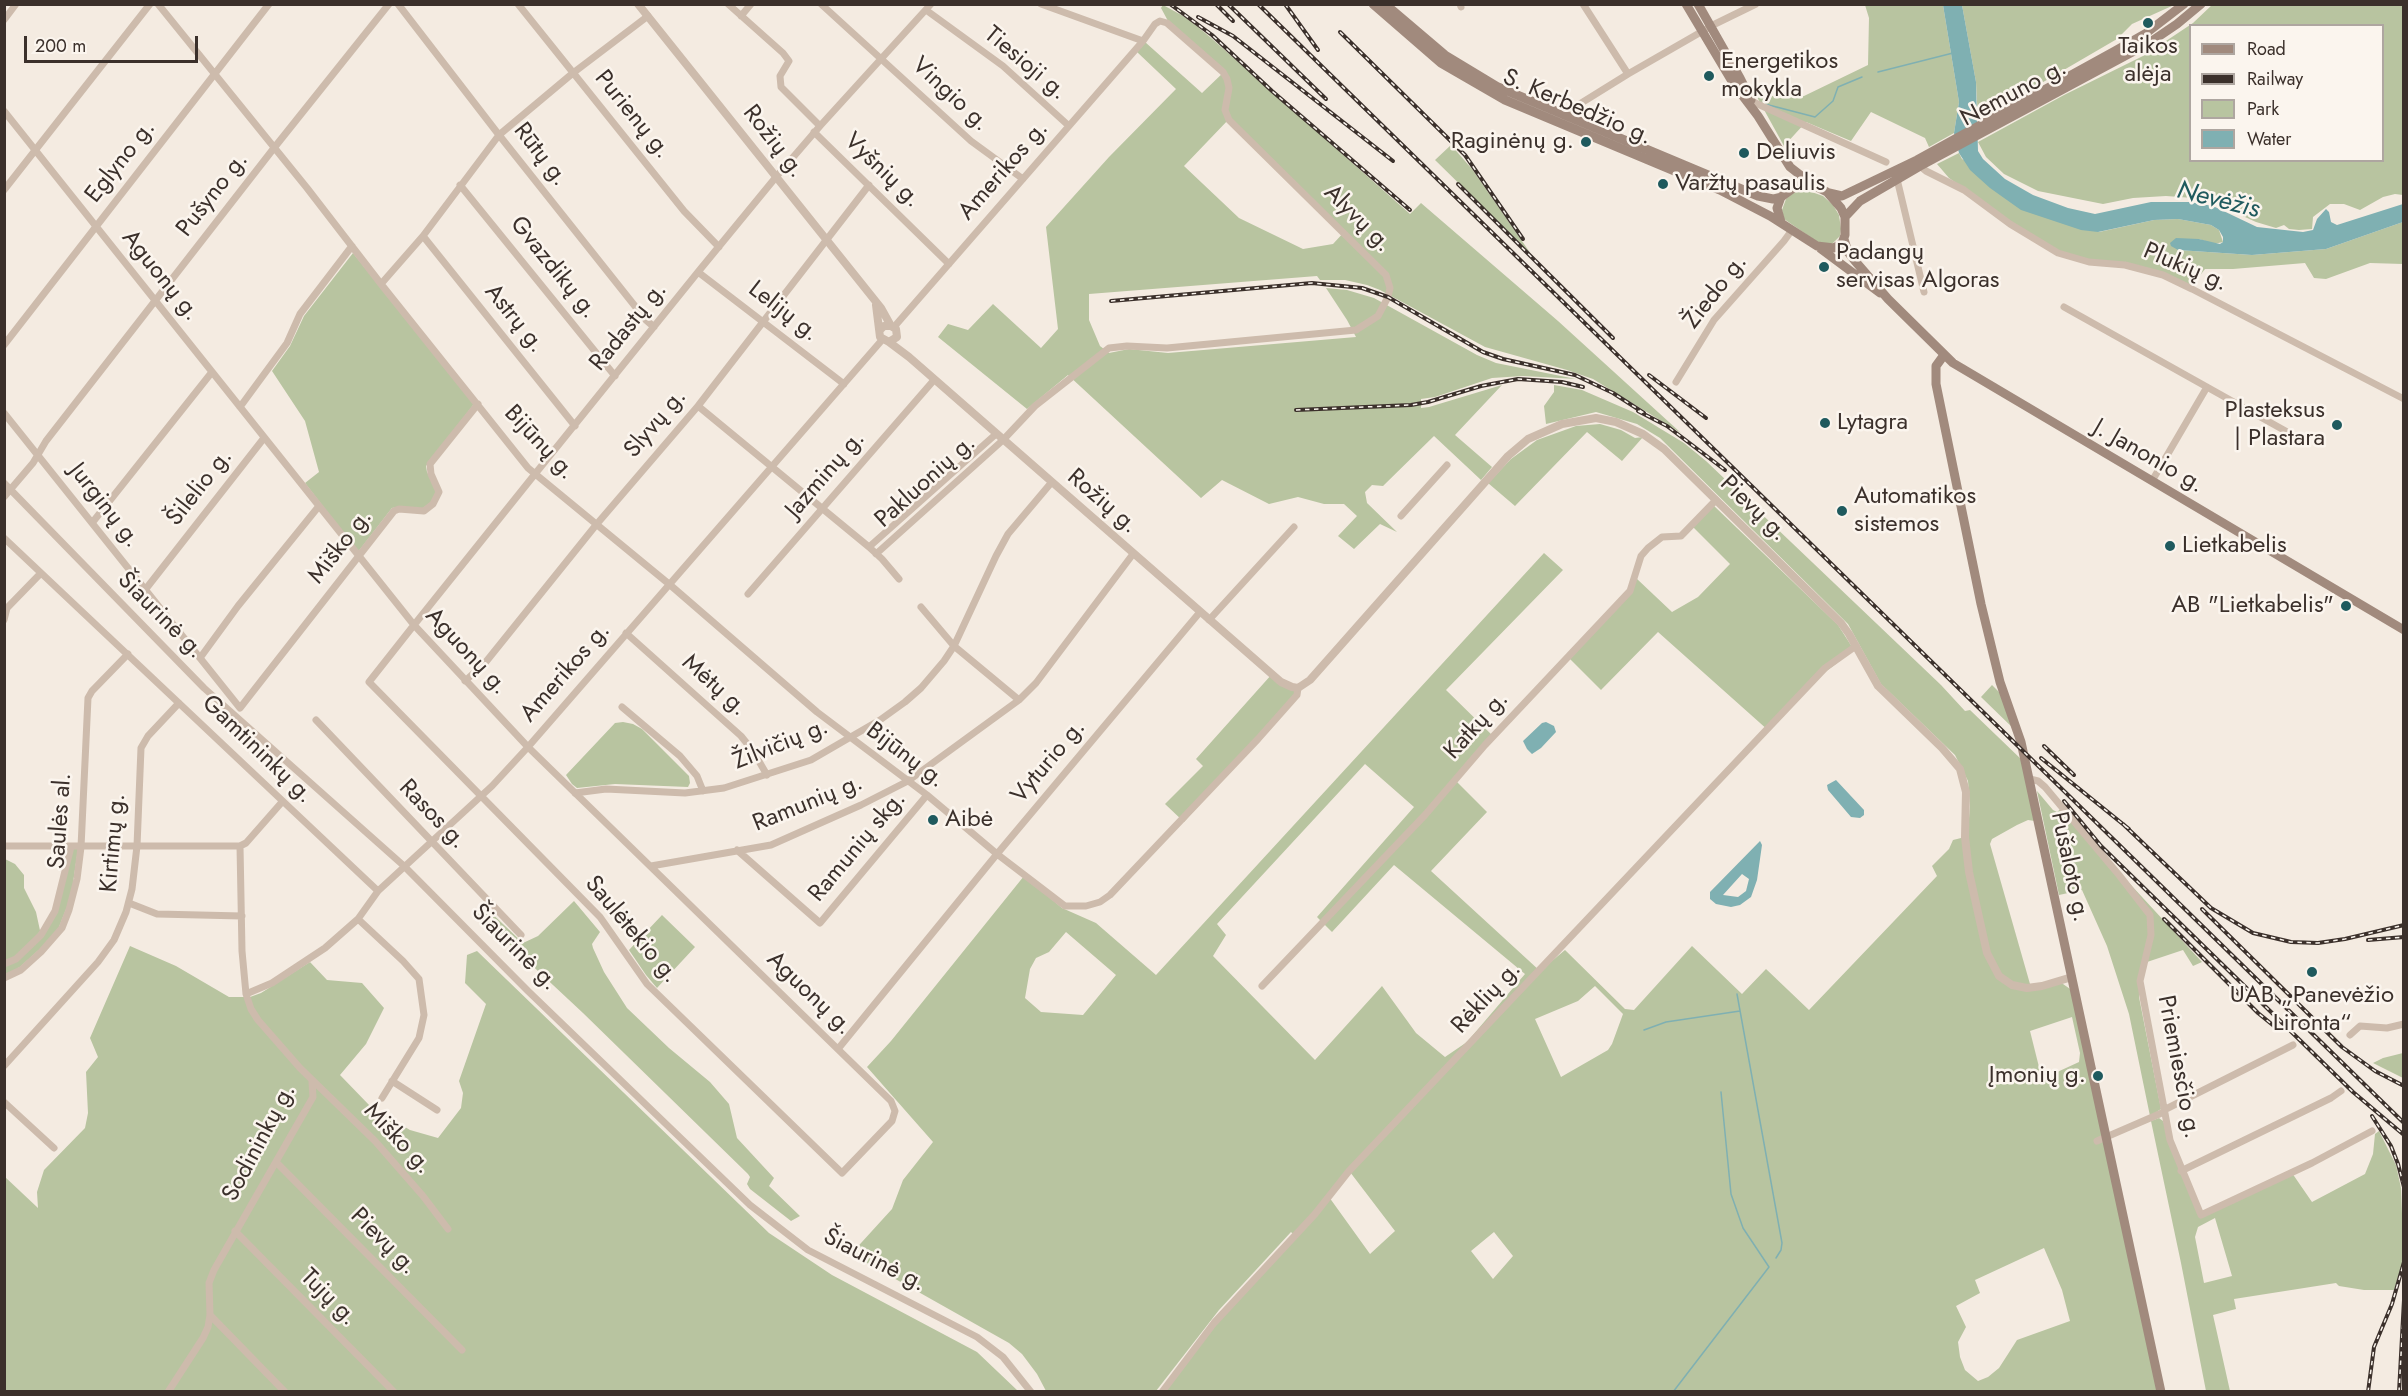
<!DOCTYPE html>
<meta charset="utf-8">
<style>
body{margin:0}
#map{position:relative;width:2408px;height:1396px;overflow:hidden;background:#f4ebe1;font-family:Jost,sans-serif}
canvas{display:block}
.frame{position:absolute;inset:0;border:6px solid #3b302b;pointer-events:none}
.legend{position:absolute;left:2189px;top:24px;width:195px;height:138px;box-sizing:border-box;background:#fbf5ee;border:2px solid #aea6a0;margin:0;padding:8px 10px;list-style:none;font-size:18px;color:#3b302b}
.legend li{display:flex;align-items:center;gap:12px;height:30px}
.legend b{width:30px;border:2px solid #aea6a0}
.scale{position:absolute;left:24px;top:36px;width:174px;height:27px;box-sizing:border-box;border:3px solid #3b302b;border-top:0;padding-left:8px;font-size:18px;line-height:21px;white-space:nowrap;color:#3b302b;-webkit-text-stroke:4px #fbf5ee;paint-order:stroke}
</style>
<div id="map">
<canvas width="2408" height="1396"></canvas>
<div class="frame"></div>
<ul class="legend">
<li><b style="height:8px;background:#a18a7d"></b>Road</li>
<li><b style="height:8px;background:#3b302b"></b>Railway</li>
<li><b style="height:16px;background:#b8c4a0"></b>Park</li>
<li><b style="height:16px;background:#7fb0b2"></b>Water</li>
</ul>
<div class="scale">200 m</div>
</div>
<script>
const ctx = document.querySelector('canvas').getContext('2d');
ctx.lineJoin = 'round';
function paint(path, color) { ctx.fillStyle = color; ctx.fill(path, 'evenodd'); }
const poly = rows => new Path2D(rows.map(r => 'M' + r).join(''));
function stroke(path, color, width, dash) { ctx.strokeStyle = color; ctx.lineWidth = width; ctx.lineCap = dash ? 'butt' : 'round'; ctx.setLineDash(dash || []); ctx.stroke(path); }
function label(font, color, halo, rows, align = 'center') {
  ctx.font = font + ' Jost,sans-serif'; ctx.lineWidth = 5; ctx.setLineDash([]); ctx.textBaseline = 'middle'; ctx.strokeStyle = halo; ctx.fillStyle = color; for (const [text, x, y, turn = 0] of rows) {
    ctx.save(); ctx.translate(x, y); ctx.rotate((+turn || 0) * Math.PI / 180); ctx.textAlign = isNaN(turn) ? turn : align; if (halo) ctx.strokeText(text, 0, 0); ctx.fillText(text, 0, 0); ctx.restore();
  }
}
paint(poly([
 [2213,4,2403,5,2403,195,2395,194,2383,197,2360,210,2344,204,2330,204,2313,217,2312,229,2299,230,2289,229,2284,225,2276,228,2256,222,2214,203,2193,198,2166,196,2133,198,2103,204,2038,191,2004,174,1986,157,1978,142,2064,95,2145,55,2193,23],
 [2190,26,2382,26,2382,160,2190,160],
 [1163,5,1187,18,1210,37,1410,214,1421,203,1558,321,1681,433,1593,379,1567,370,1485,347,1380,290,1367,285,1345,280,1320,280,1317,276,1089,294,1089,320,1100,346,1109,353,1129,349,1168,353,1356,337,1347,320,1326,288,1347,290,1374,298,1477,355,1496,363,1576,379,1523,376,1492,378,1435,397,1421,399,1421,408,1429,407,1502,385,1455,435,1492,467,1481,480,1434,436,1383,486,1372,485,1365,492,1367,503,1397,532,1380,524,1354,549,1338,536,1357,516,1344,504,1324,504,1298,497,1269,504,1222,480,1201,498,1068,375,1027,409,938,337,948,324,968,330,993,304,1041,348,1058,329,1046,227,1109,157,1176,89,1137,52,1145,42,1202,93,1225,71,1168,21,1161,8],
 [1230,118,1345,231,1333,244,1303,249,1239,218,1184,166],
 [1865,5,1943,5,1959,102,1954,133,1929,147,1925,138,1871,112,1851,141,1806,122,1784,146,1757,97,1768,94,1777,98,1804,96,1868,65,1869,18],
 [1962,5,2174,5,2132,24,2117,39,1978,120,1976,82],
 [1451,145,1472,169,1531,254,1435,160],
 [1959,153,1962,159,2099,232,2154,220,2178,219,2211,225,2219,230,2223,242,2214,244,2199,239,2178,250,2252,255,2326,249,2403,222,2403,264,2370,263,2326,279,2314,278,2305,263,2233,269,2205,269,2192,286,2151,269,2091,261,2060,251,2011,222,1949,178,1937,164],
 [1806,190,1823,196,1833,205,1839,215,1841,229,1840,236,1832,244,1819,243,1784,219,1782,210,1786,199,1793,193],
 [353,253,474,404,426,466,427,472,436,488,436,493,431,502,422,509,399,507,392,508,358,552,305,483,319,472,305,421,272,371,290,346,304,316],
 [1554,385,1582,390,1633,412,1684,443,1706,461,1941,685,1965,711,1970,710,2023,761,2035,821,2028,820,2017,825,1992,839,1990,844,2030,984,2063,984,2073,991,2157,1391,1162,1391,1214,1323,1295,1236,1291,1232,1219,1310,1156,1391,1046,1391,1037,1374,1022,1354,1009,1343,851,1254,892,1209,903,1180,933,1142,867,1067,891,1041,1024,876,1062,908,1096,923,1156,975,1544,553,1563,570,1446,690,1493,736,1455,780,1487,812,1431,871,1540,971,1565,950,1625,1009,1634,1010,1692,946,1742,994,1766,969,1809,1010,1937,876,1932,866,1949,849,1953,840,1965,837,1968,830,1970,806,1968,781,1955,755,1881,684,1848,624,1660,438,1637,424,1596,412,1546,424,1544,406,1554,392],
 [1365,764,1414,807,1317,917,1332,932,1394,865,1525,974,1467,1042,1445,1057,1416,1033,1382,986,1315,1060,1213,956,1226,935,1217,924],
 [1066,932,1116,975,1083,1015,1041,1012,1025,998,1030,969,1036,958,1049,952],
 [1595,986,1623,1014,1612,1044,1608,1050,1561,1077,1535,1019,1578,1001],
 [2072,1017,2080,1053,2079,1062,2042,1079,2030,1031],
 [1350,1172,1395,1231,1370,1254,1329,1197],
 [1494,1232,1513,1256,1493,1279,1471,1251],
 [2044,1248,2062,1290,2070,1321,2017,1340,1999,1368,1988,1377,1978,1381,1965,1370,1960,1357,1958,1342,1966,1327,1956,1306,1980,1293,1975,1280],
 [1600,424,1621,430,1635,438,1643,437,1622,461,1587,432,1515,506,1488,483,1511,459,1537,440,1576,426],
 [1712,504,1838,625,1854,650,1824,673,1769,731,1658,632,1601,690,1568,657,1630,591,1636,578,1672,612,1698,597,1730,564,1692,526],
 [1272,674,1292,687,1297,695,1184,822,1165,804,1203,766,1196,759],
 [1992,685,2000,693,2016,731,1981,697],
 [623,722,633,724,642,729,689,776,690,783,688,787,615,784,577,788,572,784,566,775,615,723],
 [2037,791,2053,810,2057,812,2064,806,2119,872,2202,962,2193,966,2183,950,2141,964,2139,997,2161,1109,2150,1116,2129,1014,2107,946,2082,890,2059,895],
 [73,849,78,849,71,897,59,927,52,938,20,967,5,976,5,966,16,960,57,911],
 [5,859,15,864,24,875,24,888,36,912,41,935,5,964],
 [574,901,600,932,592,944,593,948,604,972,627,1008,669,1048,710,1082,729,1104,737,1138,774,1178,769,1186,800,1216,791,1221,750,1189,747,1184,750,1177,748,1174,583,1013,478,915,483,905,523,943,538,936],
 [662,915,695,947,657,988,646,975,629,950],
 [130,946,176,966,229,997,250,997,261,993,310,962,327,980,362,983,384,1008,366,1044,340,1075,371,1107,410,1130,438,1138,461,1108,463,1093,459,1081,486,1004,465,983,467,955,477,951,769,1233,832,1275,977,1352,1018,1391,5,1391,4,1176,38,1208,37,1192,44,1170,85,1128,88,1113,86,1072,98,1057,90,1038],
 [2403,1053,2403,1078,2373,1063,2383,1058],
 [2159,1118,2163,1121,2201,1217,2292,1173,2312,1202,2365,1174,2373,1154,2375,1134,2379,1131,2396,1165,2401,1188,2403,1239,2402,1264,2394,1290,2364,1290,2339,1286,2336,1283,2234,1299,2236,1309,2213,1315,2230,1391,2206,1391,2181,1263,2151,1121],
 [2215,1218,2232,1276,2204,1283,2195,1237,2198,1227]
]), '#b8c4a0');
paint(poly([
 [1943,5,1962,5,1976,82,1978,151,1983,159,2005,179,2033,195,2068,208,2095,214,2151,202,2189,202,2213,206,2257,227,2303,232,2313,230,2317,219,2326,209,2329,212,2331,222,2337,225,2403,204,2403,222,2326,249,2252,255,2178,250,2171,246,2170,243,2176,238,2199,239,2220,244,2223,242,2223,237,2219,230,2211,225,2178,219,2154,220,2098,232,2081,230,2021,210,1990,188,1970,170,1959,153,1954,133,1959,102],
 [1546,722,1554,726,1556,732,1541,748,1532,754,1527,749,1523,741,1542,723],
 [1836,780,1864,810,1864,815,1860,818,1851,817,1828,790,1827,785],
 [1760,841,1762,845,1757,880,1751,897,1740,905,1731,907,1716,904,1710,899,1710,892],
 [1742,874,1749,879,1746,891,1738,897,1723,895]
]), '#7fb0b2');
stroke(poly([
 [1878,72,1953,53],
 [1765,104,1815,117,1833,101,1838,87,1862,77],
 [1737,994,1782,1243,1781,1250,1776,1258],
 [1644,1030,1666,1022,1740,1011],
 [1673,1392,1769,1267,1743,1228,1731,1194,1721,1092]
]), '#7fb0b2', 1.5);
stroke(poly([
 [158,4,307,188,381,284,528,468,669,584,817,712,927,795,997,854,1065,906,1086,906,1100,902,1110,895,1258,739,1297,695,1298,688],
 [398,4,499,135,646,320,654,327],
 [518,4,684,211,719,247],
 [728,4,783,53,789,61,780,76,781,87,820,126],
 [821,4,971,141,1023,179],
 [1460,4,1461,7],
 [1583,4,1628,74],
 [926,10,1003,66,1069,126],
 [741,16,751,4],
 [4,20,16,4],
 [1751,101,1886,162],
 [4,111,414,625,528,747,891,1101,895,1111,892,1121,842,1173,647,984,600,917,369,682,414,625,535,474,698,272,776,177,820,126,931,4],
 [1567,117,1570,110,1628,74,1715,24,1756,4],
 [814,132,949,264],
 [1920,166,1926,171,1964,190,2010,224,2058,253,2089,262,2125,265,2163,275,2192,289,2404,399],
 [1897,179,1924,292],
 [460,185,615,376],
 [4,190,150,4],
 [423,236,575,426],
 [698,272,844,384],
 [381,284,423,236,499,135,573,73,648,16],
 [2064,307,2298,438],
 [894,327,1143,41],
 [4,345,269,4],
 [1676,382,1714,320,1784,241,1792,230],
 [698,406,869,547,882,559,899,579],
 [240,407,287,343,300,314,352,246],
 [4,413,240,708,394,511,399,509,424,511,433,504,439,492,431,474,430,464,478,404],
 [2152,481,2207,387],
 [4,483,204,688,404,866,528,991,750,1205,808,1250,977,1337,1003,1357,1031,1392],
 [4,497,33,463,46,441,274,148,389,4],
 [1401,516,1447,465],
 [92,523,212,372],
 [4,538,378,891],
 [869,547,996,434],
 [876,554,1003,440,1035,406,1109,348,1127,346,1167,348,1356,330,1378,316,1388,297,1390,288,1386,275,1229,120,1225,110,1229,88,1227,79,1223,72,1167,23,1160,21,1155,24,1143,41,1041,4],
 [145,590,264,438],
 [748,594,934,380],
 [921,607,954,646,1019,700],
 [4,620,7,608,41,573],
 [1209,620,1294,527],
 [626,633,741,736,753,751,767,775],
 [200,658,238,606,319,506],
 [465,681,485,663,596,525,698,406,869,185],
 [622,707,680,756,697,776,703,791],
 [316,720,521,935],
 [2030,779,2038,781,2045,787,2119,875,2150,915,2151,935,2140,981,2170,1140,2201,1215,2312,1163,2372,1131],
 [575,793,606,789,685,793,724,788,811,760,880,720,905,702,921,688,944,661,954,646,996,556,1008,534,1051,483],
 [4,846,240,846,246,843,282,802],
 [240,846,242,951,246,994,251,1009,258,1020,300,1068,375,1141,423,1196,448,1229],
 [737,850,820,923,927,795],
 [651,866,771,845,861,805,908,781,1019,700,1036,683,1133,554],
 [129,903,157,914,242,916],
 [358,919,403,961,419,979,424,1015,419,1038,382,1098],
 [4,964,16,959,41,935,55,911,71,847],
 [4,978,21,970,41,952,62,928,69,910,77,879,81,847,88,698,92,691,128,654],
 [1262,986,1425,815,1485,745,1630,591,1641,556,1648,548,1662,537,1681,536,1716,500],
 [246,994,272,983,325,948,358,919,378,891,492,786,528,747,882,340],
 [2350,1035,2360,1026,2387,1028,2404,1024],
 [838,1049,997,854,1200,612],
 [4,1066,98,962,114,940,126,912,132,889,137,846,141,748,148,736,179,703],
 [392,1081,437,1110],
 [4,1102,54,1148],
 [2164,1110,2293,1045],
 [2097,1141,2164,1112],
 [276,1162,462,1350],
 [2181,1171,2331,1098,2341,1091],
 [235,1231,394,1392],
 [210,1315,285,1392],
 [168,1392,203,1338,208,1327,210,1315,209,1283,214,1270,313,1097,312,1082],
 [1162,1392,1214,1323,1315,1214,1349,1171,1825,668,1856,646]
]), '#cdbbac', 7);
stroke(poly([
 [638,4,881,308,891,326],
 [876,305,880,337,889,342,897,337,896,329,891,326,884,326,880,330],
 [889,342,909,357,1281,682,1292,687,1298,688,1310,680,1508,456,1528,439,1562,424,1596,418,1616,422,1643,434,1664,449,1841,623,1849,634,1878,686,1942,748,1960,769,1966,792,1965,837,1969,872,1987,953,1999,976,2012,985,2027,988,2042,986,2072,977]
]), '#cdbbac', 8);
stroke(poly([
 [1373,4,1441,63,1505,100,1720,190,1770,216,1817,246,1834,248,1842,243,1845,235,1845,217,1841,208,1827,192,1813,185,1796,186,1781,197,1777,208,1781,222],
 [1385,4,1445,55,1498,87,1758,196,1773,199,1781,197],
 [1686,4,1733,83,1758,116,1790,167,1813,185],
 [1698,4,1740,78,1751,100],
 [1829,193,1842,196,1917,160,2115,51,2145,34,2184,4],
 [1845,217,1860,201,1920,166,2149,43,2177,24,2201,4],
 [1844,239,1848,252,1855,261,1888,299,1953,363,2404,630],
 [1821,249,1880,293],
 [1944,355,1936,366,1936,384,1981,604,2000,682,2021,742,2161,1392]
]), '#a18a7d', 9);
const rail = poly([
 [1170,4,1212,35,1272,91,1410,210],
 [1216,4,1233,21],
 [1228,4,1326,99],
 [1258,4,2404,1123],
 [1285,4,1318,50],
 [1198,17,1233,36,1393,161],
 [1340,32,1465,155,1523,239],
 [1458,184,1613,338],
 [1111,301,1312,283,1362,288,1388,297,1483,352,1503,359,1575,375,1613,393,1644,413],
 [1649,375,1706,418],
 [1296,410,1411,405,1428,402,1481,386,1518,379,1562,382,1583,387],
 [1638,411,1667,426,1725,470],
 [2044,746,2074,775],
 [2041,758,2129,829],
 [2064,801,2101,846,2353,1092,2404,1135],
 [2123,824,2211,908,2253,933,2291,942,2318,943,2345,939,2404,925],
 [2202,909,2342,1047,2375,1071,2404,1086],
 [2164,919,2258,1013,2274,1026],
 [2368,940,2404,937],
 [2372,1116,2391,1146,2398,1164,2404,1187],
 [2368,1392,2374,1347,2392,1304,2404,1262],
 [2399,1392,2404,1300]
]);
stroke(rail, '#3b302b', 4);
stroke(rail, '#fbf5ee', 1.5, [4.5]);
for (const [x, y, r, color] of [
 [2148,23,6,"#1f5a5e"],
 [1709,76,6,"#1f5a5e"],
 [1586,142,6,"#1f5a5e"],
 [1744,153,6,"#1f5a5e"],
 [1663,184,6,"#1f5a5e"],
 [1824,267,6,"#1f5a5e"],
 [1825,423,6,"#1f5a5e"],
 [2337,425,6,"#1f5a5e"],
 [1842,511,6,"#1f5a5e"],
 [2170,546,6,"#1f5a5e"],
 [2346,606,6,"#1f5a5e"],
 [933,820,6,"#1f5a5e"],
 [2312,972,6,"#1f5a5e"],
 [2098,1076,6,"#1f5a5e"]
]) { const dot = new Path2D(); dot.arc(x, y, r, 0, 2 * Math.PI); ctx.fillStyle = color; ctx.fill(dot); stroke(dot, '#fbf5ee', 2); }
label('24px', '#3b302b', '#fbf5ee', [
 ["Taikos",2148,47,"center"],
 ["alėja",2148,75,"center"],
 ["Energetikos",1721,62],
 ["mokykla",1721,90],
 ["Raginėnų g.",1574,142,"right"],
 ["Deliuvis",1756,153],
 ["Varžtų pasaulis",1675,184],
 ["Padangų",1836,253],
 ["servisas Algoras",1836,281],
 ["Plasteksus",2325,411,"right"],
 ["| Plastara",2325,439,"right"],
 ["Lytagra",1837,423],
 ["Automatikos",1854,497],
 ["sistemos",1854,525],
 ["Lietkabelis",2182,546],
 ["AB \"Lietkabelis\"",2334,606,"right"],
 ["Aibė",945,820],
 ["UAB „Panevėžio",2312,996,"center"],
 ["Lironta“",2312,1024,"center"],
 ["Įmonių g.",2086,1076,"right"]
], 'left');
label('24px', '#3b302b', '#fbf5ee', [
 ["Tiesioji g.",1025,64,40],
 ["Nemuno g.",2014,94,-28],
 ["Vingio g.",950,95,43],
 ["S. Kerbedžio g.",1577,108,23],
 ["Purienų g.",632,115,51],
 ["Rožių g.",773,142,52],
 ["Rūtų g.",540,155,52],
 ["Eglyno g.",121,162,-52],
 ["Vyšnių g.",882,171,44],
 ["Amerikos g.",1004,171,-49],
 ["Pušyno g.",213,195,-52],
 ["Alyvų g.",1357,219,45],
 ["Gvazdikų g.",553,268,51],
 ["Plukių g.",2185,268,23],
 ["Aguonų g.",160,276,51],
 ["Žiedo g.",1716,292,-52],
 ["Lelijų g.",783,312,38],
 ["Astrų g.",514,319,51],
 ["Radastų g.",629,327,-51],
 ["Slyvų g.",656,424,-50],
 ["Bijūnų g.",539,443,47],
 ["J. Janonio g.",2148,457,30],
 ["Jazminų g.",826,475,-49],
 ["Pakluonių g.",926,482,-42],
 ["Šilelio g.",200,488,-52],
 ["Rožių g.",1102,502,41],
 ["Jurginų g.",104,506,52],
 ["Pievų g.",1753,509,44],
 ["Miško g.",341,547,-52],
 ["Šiaurinė g.",160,616,45],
 ["Aguonų g.",466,652,47],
 ["Amerikos g.",566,673,-49],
 ["Mėtų g.",714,686,42],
 ["Katkų g.",1477,726,-48],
 ["Žilvičių g.",781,745,-22],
 ["Gamtininkų g.",257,750,44],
 ["Bijūnų g.",905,756,37],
 ["Vyturio g.",1049,762,-50],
 ["Ramunių g.",808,804,-22],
 ["Rasos g.",432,815,46],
 ["Saulės al.",61,821,-86],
 ["Kirtimų g.",114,843,-85],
 ["Ramunių skg.",858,847,-50],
 ["Pušaloto g.",2069,867,78],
 ["Saulėtekio g.",631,930,50],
 ["Šiaurinė g.",514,948,45],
 ["Aguonų g.",809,994,44],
 ["Rėklių g.",1487,998,-47],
 ["Priemiesčio g.",2178,1067,79],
 ["Miško g.",397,1139,47],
 ["Sodininkų g.",260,1143,-62],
 ["Pievų g.",383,1242,45],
 ["Šiaurinė g.",874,1261,27],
 ["Tujų g.",328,1298,45]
]);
label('italic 26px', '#1f5a5e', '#fbf5ee', [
 ["Nevėžis",2218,201,14]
]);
</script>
